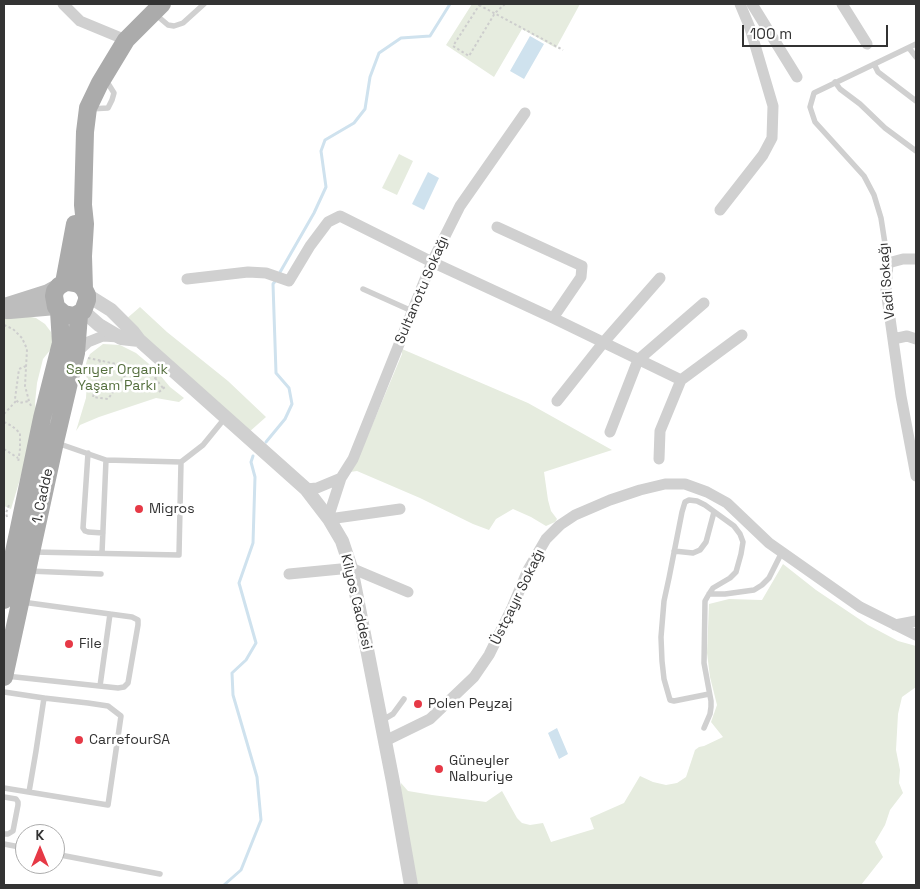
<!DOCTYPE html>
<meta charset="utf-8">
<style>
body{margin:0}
#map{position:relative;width:920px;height:889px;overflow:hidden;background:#fff;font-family:"Space Grotesk",sans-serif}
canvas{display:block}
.frame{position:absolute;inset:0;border:5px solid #333;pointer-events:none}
.north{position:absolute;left:15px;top:824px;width:50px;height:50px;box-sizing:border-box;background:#fff;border:1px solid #adadad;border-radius:50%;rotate:0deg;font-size:14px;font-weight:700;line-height:20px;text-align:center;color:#333}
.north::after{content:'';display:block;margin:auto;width:18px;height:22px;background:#e63946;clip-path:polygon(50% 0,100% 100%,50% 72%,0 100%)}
.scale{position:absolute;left:742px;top:25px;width:146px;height:22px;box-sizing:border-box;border:2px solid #333;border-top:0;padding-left:6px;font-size:15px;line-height:18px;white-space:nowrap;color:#333;-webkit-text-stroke:4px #fff;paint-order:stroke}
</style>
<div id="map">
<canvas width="920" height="889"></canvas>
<div class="frame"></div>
<div class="north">K</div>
<div class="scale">100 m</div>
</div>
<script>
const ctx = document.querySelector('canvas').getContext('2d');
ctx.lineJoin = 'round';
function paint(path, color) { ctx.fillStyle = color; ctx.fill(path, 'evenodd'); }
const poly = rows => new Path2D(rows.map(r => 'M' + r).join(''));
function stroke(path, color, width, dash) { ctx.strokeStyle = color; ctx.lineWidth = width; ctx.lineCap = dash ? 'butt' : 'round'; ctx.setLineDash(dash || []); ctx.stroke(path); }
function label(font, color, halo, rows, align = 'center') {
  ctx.font = font + ' "Space Grotesk",sans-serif'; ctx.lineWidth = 5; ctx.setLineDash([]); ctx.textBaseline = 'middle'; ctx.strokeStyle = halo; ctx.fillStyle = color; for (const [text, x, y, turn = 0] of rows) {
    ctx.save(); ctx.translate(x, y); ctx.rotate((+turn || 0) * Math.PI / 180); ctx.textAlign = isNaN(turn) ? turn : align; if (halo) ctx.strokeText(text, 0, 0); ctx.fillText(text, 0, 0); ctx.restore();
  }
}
paint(poly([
 [472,4,580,4,556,48,522,29,494,77,446,45],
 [399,154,413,161,397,195,382,188],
 [140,307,167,332,228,381,266,417,248,433,125,320],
 [26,316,36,318,45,324,51,332,53,341,51,349,43,359,37,383,35,403,37,417,27,456,11,509,4,506,4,318],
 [103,344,120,345,136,353,155,369,170,387,184,398,179,402,156,398,99,417,80,425,76,431,86,398,87,381,85,368,87,360,90,354],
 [402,349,528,403,612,450,544,472,548,500,551,511,557,519,555,522,546,526,531,517,513,509,496,519,489,530,473,524,420,498,357,471,350,472,358,459,402,354],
 [783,564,816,590,868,625,898,641,916,646,916,687,902,697,898,714,896,750,900,770,899,783,903,793,890,810,885,825,875,842,883,857,861,885,427,885,416,884,401,800,401,783,408,791,432,795,486,802,502,791,517,818,522,823,530,825,543,823,551,842,594,829,590,818,624,803,640,776,653,782,666,785,677,783,686,777,695,750,699,747,704,746,723,737,711,722,717,705,710,677,707,653,709,604,729,599,762,600]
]), '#e6ecdf');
paint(poly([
 [530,36,544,44,524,79,510,71],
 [428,172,439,178,424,210,412,204],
 [557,728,568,754,559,759,548,733]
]), '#cfe2ee');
stroke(poly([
 [279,274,314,213,326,187,321,151,325,140,354,123,365,109,370,77,379,53,401,38,430,36,450,4],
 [266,442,285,419,292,404,289,388,276,373,273,284,276,280],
 [224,885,241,870,261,820,257,777,233,695,232,673,246,660,256,643,239,583,253,543,255,477,251,462,253,456]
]), '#cfe2ee', 3);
stroke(poly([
 [480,4,453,46,469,56,495,13,505,4],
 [479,5,563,50],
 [4,325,13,329,22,338,27,349,25,386,29,401,31,406],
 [88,358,159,373],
 [100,360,93,397,108,399,131,367,137,390,140,392,146,390,159,373],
 [26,366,19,369,15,399,19,403,29,401],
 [155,378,163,388],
 [159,392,166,386],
 [4,414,16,401],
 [4,422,12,426,20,433,20,449,18,463],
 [4,449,18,458],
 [7,517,6,513,9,505]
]), '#cdcdcd', 2, [2.5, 2.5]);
stroke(poly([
 [155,14,168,25,174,26,183,23,204,4],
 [909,48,916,57],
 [874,64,878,72,916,101],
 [835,82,840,89,860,104,885,128,916,151],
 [90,109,108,108,112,100,114,93,109,85,102,81],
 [888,263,881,218,874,195,864,176,815,122,810,107,814,93,916,44],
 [363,289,412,311],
 [57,443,106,460,181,462,203,445,225,418],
 [88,453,83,528,85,531,88,532,103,533],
 [674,551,693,553,700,550,706,542,714,512],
 [33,552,179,555,181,462],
 [102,553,106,460],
 [29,571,101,574],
 [709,594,725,594,754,590,762,585,769,578,782,552],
 [6,676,118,688,124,687,128,683,138,625,138,620,132,617,22,602],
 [100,686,110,614],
 [4,692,44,698,36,751,29,792],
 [381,721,393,714,404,699],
 [704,728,710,714,711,707,711,701,704,663,705,601,709,594,713,588,730,578,736,572,741,554,743,542,740,534,734,526,705,505,697,501,689,500,685,502,682,512,669,578,664,601,661,637,662,661,664,679,670,700,674,701,709,694],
 [4,788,108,805,121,716,108,706,88,703,44,698],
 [4,797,16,799,18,802,18,805,13,831,8,834,4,834],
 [4,844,25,848],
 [55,854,160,874]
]), '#d0d0d0', 5.5);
stroke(poly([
 [63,4,80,21,126,40],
 [752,4,797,77],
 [842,4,867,44],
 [720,210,763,155,772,138,773,106,750,28,740,4],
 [497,227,582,266,581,277,553,318],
 [916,259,903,259,888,263,886,290,901,396,916,476],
 [187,279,248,272,266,273,289,281,310,246,328,222,340,216,432,262,553,318,681,380],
 [893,339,907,336,916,339],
 [76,353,88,342,103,336,119,337],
 [557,401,603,343,660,278],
 [610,432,638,360,704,303],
 [659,459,660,431,681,380,742,335],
 [306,489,317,488,341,478],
 [400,509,329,519,330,512,341,478,353,459,432,262,460,206,525,113],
 [289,574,351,568,408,592],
 [895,625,916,621],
 [385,741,430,719,474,677,489,655,512,608,528,570,546,539,560,525,575,515,610,500,640,490,665,484,685,484,707,492,727,503,769,543,860,607,916,635]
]), '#d0d0d0', 11);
stroke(poly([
 [87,295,111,310,133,332,139,340,306,489,329,519,342,541,351,568,356,593,393,782,411,885],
 [83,311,99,325,121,338,139,340]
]), '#d0d0d0', 14);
stroke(poly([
 [4,306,48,292,59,286],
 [6,311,10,311,56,307]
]), '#bdbdbd', 16);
stroke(poly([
 [64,283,75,224],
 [84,289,80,285,75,283,69,282,64,283,59,286,55,291,54,296,56,307,64,314,74,316,83,311,87,300,87,295,84,289,83,256,85,224,83,205,85,132,88,108,100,83,126,40,162,4],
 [4,600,42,418,61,343,59,311],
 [4,677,55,442,76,353,79,315]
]), '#ababab', 18);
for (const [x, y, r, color] of [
 [139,509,5,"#e63946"],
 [69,644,5,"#e63946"],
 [418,704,5,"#e63946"],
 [79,740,5,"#e63946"],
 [439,769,5,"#e63946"]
]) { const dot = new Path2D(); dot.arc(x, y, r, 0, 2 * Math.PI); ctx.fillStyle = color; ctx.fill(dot); stroke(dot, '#fff', 2); }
label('14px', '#333', '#fff', [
 ["Vadi Sokağı",887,281,-95],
 ["Sultanotu Sokağı",422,290,-67],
 ["1. Cadde",43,496,-78],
 ["Üstçayır Sokağı",518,597,-64],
 ["Kilyos Caddesi",356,602,77]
]);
label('14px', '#56703f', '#fff', [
 ["Sarıyer Organik",117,370],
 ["Yaşam Parkı",117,386]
]);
label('14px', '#333', '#fff', [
 ["Migros",149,509],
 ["File",79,644],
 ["Polen Peyzaj",428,704],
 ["CarrefourSA",89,740],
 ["Güneyler",449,761],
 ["Nalburiye",449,777]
], 'left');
</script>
